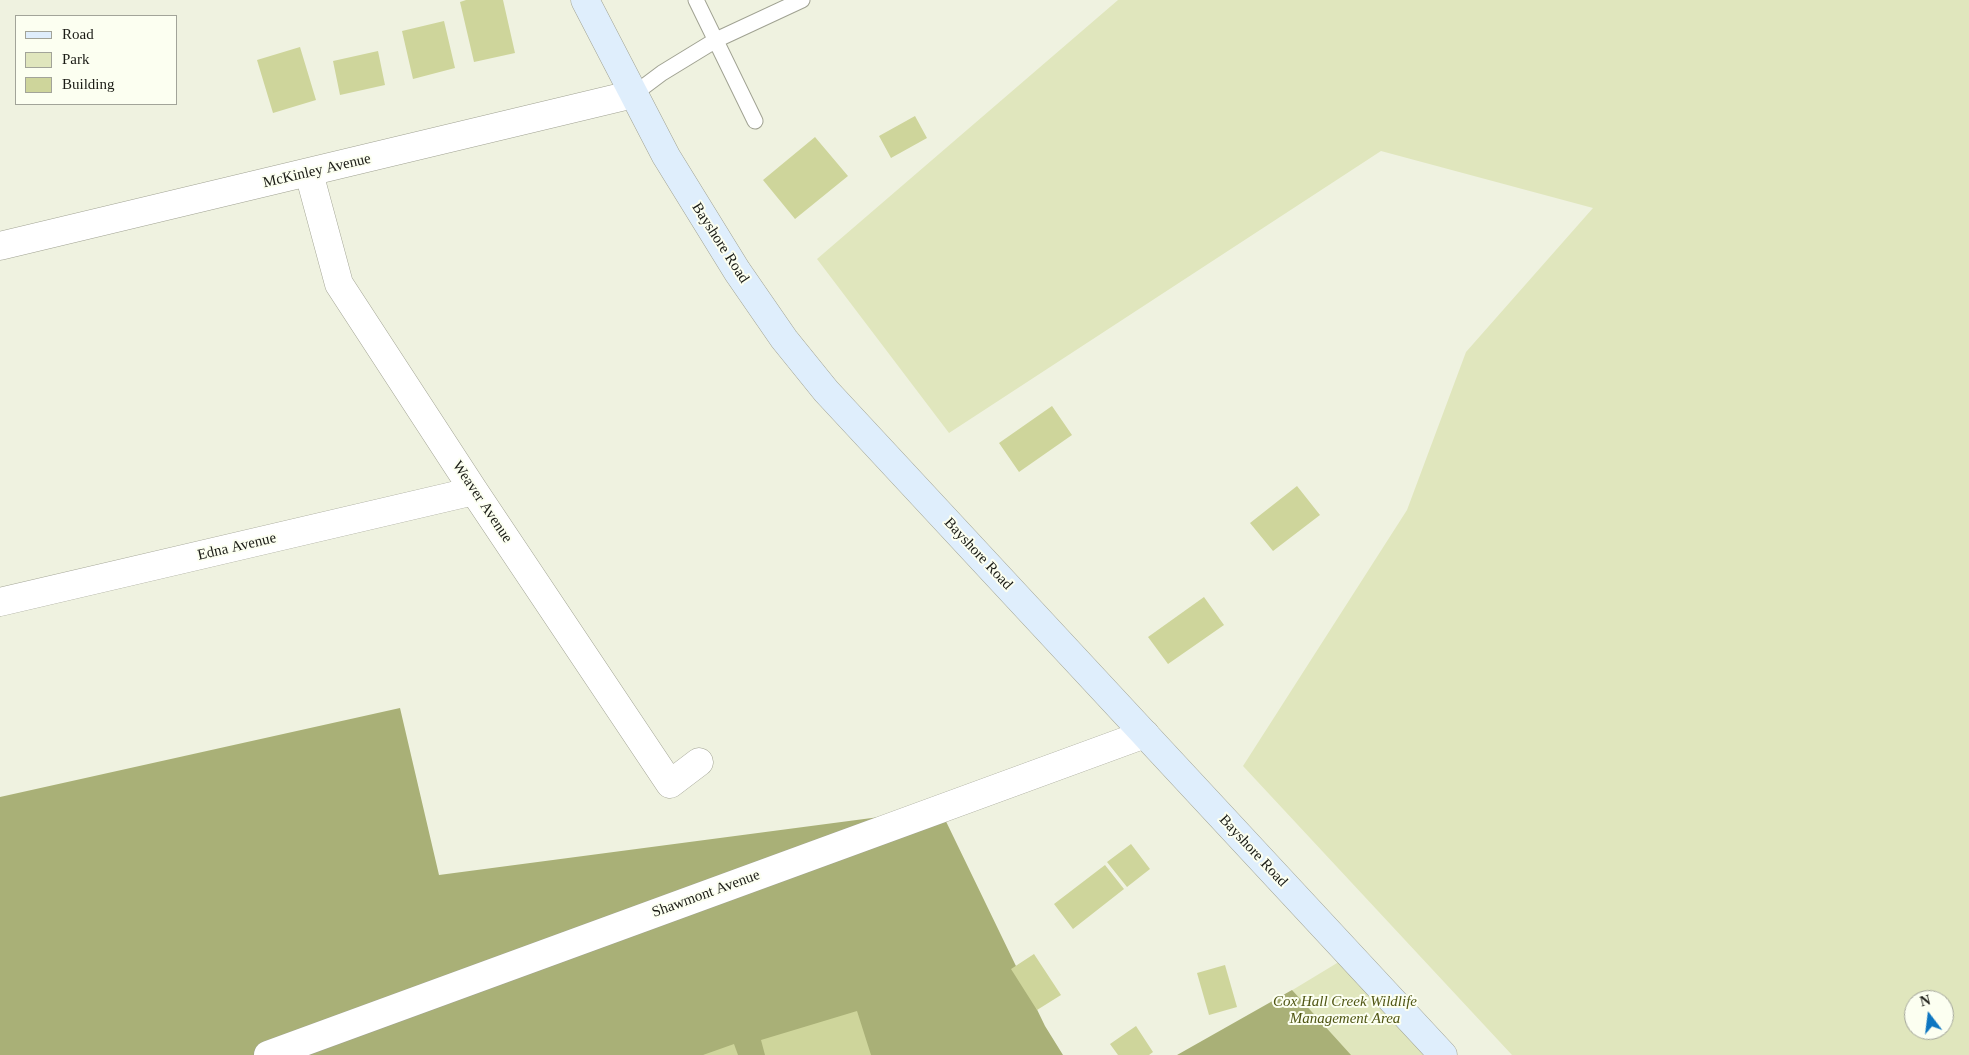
<!DOCTYPE html>
<style>
body{margin:0}
#map{position:relative;width:1969px;height:1055px;overflow:hidden;background:#eff2e0;font-family:"Times New Roman",serif}
canvas{display:block}
.legend{position:absolute;left:15px;top:15px;width:162px;height:90px;box-sizing:border-box;background:#fcfff1;border:1px solid #a2a499;margin:0;padding:6px 9px;list-style:none;font-size:15px;color:#1a1b15}
.legend li{display:flex;align-items:center;gap:10px;height:25px}
.legend b{width:25px;border:1px solid #a2a499}
.north{position:absolute;left:1904px;top:990px;width:50px;height:50px;box-sizing:border-box;background:#fcfff1;border:1px solid #a2a499;border-radius:50%;rotate:345deg;font-size:14px;font-weight:700;line-height:20px;text-align:center;color:#1a1b15}
.north::after{content:'';display:block;margin:auto;width:18px;height:22px;background:#0d76c1;clip-path:polygon(50% 0,100% 100%,50% 72%,0 100%)}
</style>
<div id="map">
<canvas width="1969" height="1055"></canvas>
<ul class="legend">
<li><b style="height:6px;background:#dfeefc"></b>Road</li>
<li><b style="height:14px;background:#e0e6bd"></b>Park</li>
<li><b style="height:14px;background:#ced59b"></b>Building</li>
</ul>
<div class="north">N</div>
</div>
<script>
const ctx = document.querySelector('canvas').getContext('2d');
ctx.lineJoin = 'round';
function paint(path, color) { ctx.fillStyle = color; ctx.fill(path, 'evenodd'); }
const poly = rows => new Path2D(rows.map(r => 'M' + r).join(''));
function stroke(path, color, width, dash) { ctx.strokeStyle = color; ctx.lineWidth = width; ctx.lineCap = dash ? 'butt' : 'round'; ctx.setLineDash(dash || []); ctx.stroke(path); }
function label(font, color, halo, rows, align = 'center') {
  ctx.font = font + ' "Times New Roman",serif'; ctx.lineWidth = 4; ctx.setLineDash([]); ctx.textBaseline = 'middle'; ctx.strokeStyle = halo; ctx.fillStyle = color; for (const [text, x, y, turn = 0] of rows) {
    ctx.save(); ctx.translate(x, y); ctx.rotate((+turn || 0) * Math.PI / 180); ctx.textAlign = isNaN(turn) ? turn : align; if (halo) ctx.strokeText(text, 0, 0); ctx.fillText(text, 0, 0); ctx.restore();
  }
}
paint(poly([
 [1118,0,1969,0,1969,1055,1512,1055,1243,766,1407,510,1466,352,1593,208,1381,151,949,433,817,259],
 [1914,1000,1944,1000,1944,1030,1914,1030],
 [1352,954,1444,1055,1185,1055]
]), '#e0e6bd');
paint(poly([
 [400,708,439,875,940,809,1045,1026,1063,1055,0,1055,0,797],
 [1292,990,1351,1055,1177,1055]
]), '#a9b077');
paint(poly([
 [466,0,503,0,515,53,474,62,460,2],
 [444,21,455,68,413,79,402,31],
 [300,47,316,100,273,113,257,60],
 [378,51,385,85,340,95,333,61],
 [915,116,927,138,891,158,879,136],
 [815,137,848,176,795,219,763,180],
 [1052,406,1072,435,1019,472,999,443],
 [1297,486,1320,515,1273,551,1250,523],
 [1204,597,1224,625,1168,664,1148,637],
 [1131,844,1150,869,1127,887,1107,862],
 [1105,865,1124,889,1073,929,1054,904],
 [1034,954,1061,995,1037,1010,1011,969],
 [1225,965,1237,1007,1209,1015,1197,973],
 [857,1011,871,1055,765,1055,761,1040],
 [1136,1026,1153,1052,1149,1055,1118,1055,1110,1044],
 [734,1044,738,1055,703,1055]
]), '#ced59b');
const service = poly([
 [696,0,755,121],
 [634,94,662,73,716,40,802,0]
]);
const minor = poly([
 [309,173,339,284,474,491,670,784,699,762],
 [0,246,634,94],
 [0,602,474,491],
 [268,1055,1145,734]
]);
const secondary = poly([
 [585,0,666,156,737,271,784,339,826,391,1443,1055]
]);
stroke(service, '#a0a292', 17);
stroke(minor, '#a0a292', 29);
stroke(secondary, '#a0a292', 29);
stroke(service, '#fff', 15);
stroke(minor, '#fff', 28);
stroke(secondary, '#dfeefc', 28);
label('15px', '#1a1b15', '#fcfff1', [
 ["McKinley Avenue",317,171,-13],
 ["Bayshore Road",720,243,57],
 ["Weaver Avenue",482,502,56],
 ["Edna Avenue",237,547,-13],
 ["Bayshore Road",978,554,47],
 ["Bayshore Road",1253,851,47],
 ["Shawmont Avenue",706,894,-20]
]);
label('italic 15px', '#4f5513', '#fcfff1', [
 ["Cox Hall Creek Wildlife",1345,1002],
 ["Management Area",1345,1019]
]);
</script>
